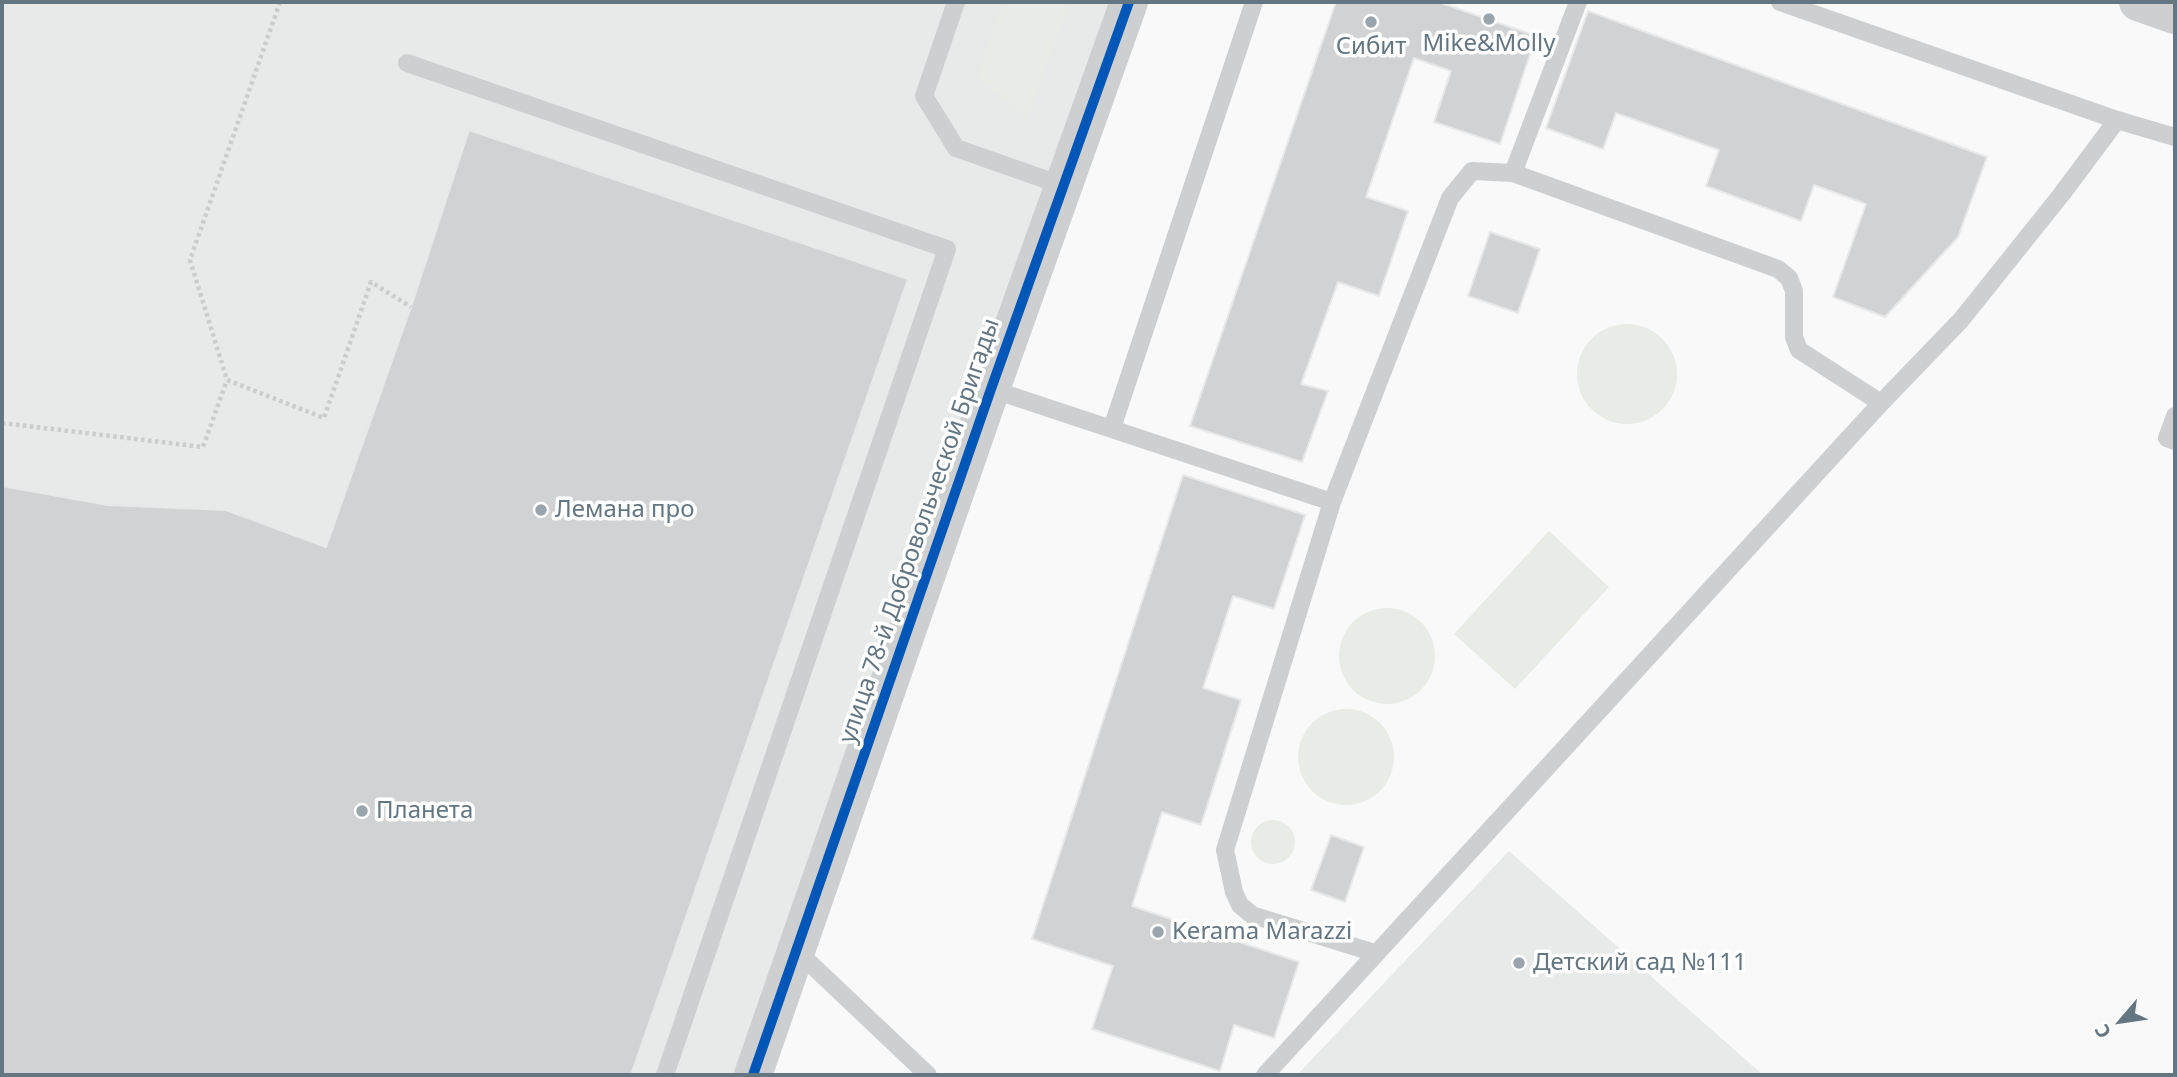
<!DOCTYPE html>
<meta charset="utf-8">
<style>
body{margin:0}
#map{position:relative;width:2177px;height:1077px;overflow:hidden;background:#f9f9f9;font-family:"Noto Sans",sans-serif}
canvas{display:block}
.frame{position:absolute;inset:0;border:4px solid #657683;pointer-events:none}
.north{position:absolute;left:2086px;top:986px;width:70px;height:70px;-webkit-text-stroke:5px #fff;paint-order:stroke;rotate:241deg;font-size:19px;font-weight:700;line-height:28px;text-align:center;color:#657683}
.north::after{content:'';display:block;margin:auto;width:24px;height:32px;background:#657683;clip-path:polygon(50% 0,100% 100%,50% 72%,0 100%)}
</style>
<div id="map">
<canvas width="2177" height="1077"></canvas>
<div class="frame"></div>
<div class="north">С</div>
</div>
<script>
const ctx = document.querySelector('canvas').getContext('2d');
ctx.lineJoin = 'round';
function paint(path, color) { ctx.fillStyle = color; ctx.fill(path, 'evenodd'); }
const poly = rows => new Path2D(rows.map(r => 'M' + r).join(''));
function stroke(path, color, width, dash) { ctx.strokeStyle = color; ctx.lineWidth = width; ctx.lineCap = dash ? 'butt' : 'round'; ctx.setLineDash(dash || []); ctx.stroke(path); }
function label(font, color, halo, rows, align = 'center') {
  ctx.font = font + ' "Noto Sans",sans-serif'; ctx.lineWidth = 7; ctx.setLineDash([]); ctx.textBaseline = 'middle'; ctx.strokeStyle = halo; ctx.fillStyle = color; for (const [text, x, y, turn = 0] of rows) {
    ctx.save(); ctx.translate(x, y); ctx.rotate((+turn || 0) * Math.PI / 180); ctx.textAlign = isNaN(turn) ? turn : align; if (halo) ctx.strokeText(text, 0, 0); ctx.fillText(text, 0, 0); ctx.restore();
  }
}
paint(poly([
 [2,2,1129,2,753,1075,2,1075],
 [1509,851,1763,1075,1297,1075]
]), '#e8e9e9');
paint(poly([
 [1002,2,1070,2,1027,118,977,77],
 '1577 374a50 50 0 1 1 100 0a50 50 0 1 1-100 0Z',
 [1549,531,1609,587,1515,689,1454,634],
 '1339 656a48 48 0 1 1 96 0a48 48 0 1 1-96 0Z',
 '1298 757a48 48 0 1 1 96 0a48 48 0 1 1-96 0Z',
 '1251 842a22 22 0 1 1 44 0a22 22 0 1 1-44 0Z'
]), '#e8ebe6');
const building = poly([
 [1336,2,1438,2,1536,36,1500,144,1434,122,1451,71,1414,58,1366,197,1408,211,1379,296,1338,282,1301,384,1328,391,1302,462,1190,426,1336,2],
 [1588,11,1987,157,1958,237,1885,317,1833,297,1866,204,1814,185,1801,221,1706,186,1719,150,1616,113,1603,149,1546,128,1588,11],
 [469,130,908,279,631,1075,2,1075,2,486,108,505,226,510,326,547,411,307,469,130],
 [1490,232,1540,249,1518,313,1468,296,1490,232],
 [1183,475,1305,515,1274,609,1233,596,1203,688,1241,700,1201,825,1162,812,1132,906,1299,962,1274,1038,1234,1025,1220,1071,1092,1029,1113,966,1032,939,1183,475],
 [1331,835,1364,847,1345,902,1311,890,1331,835]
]);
paint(building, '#d0d2d3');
stroke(building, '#e8e8e8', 2);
stroke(poly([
 [280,2,190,260,227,380,324,418,371,282,411,307],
 [2,423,203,447,227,380]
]), '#cbcccd', 4.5, [3.5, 3.5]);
stroke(poly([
 [956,2,924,96,956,148,1064,186],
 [1578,2,1513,173,1778,269,1789,278,1794,291,1794,337,1799,350,1881,403,1961,320,2061,195,2117,120],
 [1780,2,2117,120,2175,137],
 [407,63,947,249,665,1075],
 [991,389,1332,502],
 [2175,416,2167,438,2175,441],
 [1112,428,1254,2],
 [796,950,928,1075],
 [1375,953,1252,915,1240,905,1234,892,1225,850,1332,502,1450,198,1472,171,1513,173],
 [1265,1075,1881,403]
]), '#cecfd0', 18);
stroke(poly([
 [2138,2,2175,15],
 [753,1075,991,389,1129,2]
]), '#cecfd0', 38);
stroke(poly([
 [753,1075,991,389,1129,2]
]), '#0057b8', 10);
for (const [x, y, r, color] of [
 [1489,19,7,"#99a4ac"],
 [1371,22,7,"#99a4ac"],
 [541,510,7,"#99a4ac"],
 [362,811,7,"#99a4ac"],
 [1158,932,7,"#99a4ac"],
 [1519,963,7,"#99a4ac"]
]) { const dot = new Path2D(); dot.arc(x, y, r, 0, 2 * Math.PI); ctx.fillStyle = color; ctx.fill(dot); stroke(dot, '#fff', 2.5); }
label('24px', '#657683', '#fff', [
 ["Mike&Molly",1489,44,"center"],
 ["Сибит",1371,47,"center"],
 ["Лемана про",555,510],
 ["Планета",376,811],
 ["Kerama Marazzi",1172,932],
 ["Детский сад №111",1533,963]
], 'left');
label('24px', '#657683', '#fff', [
 ["улица 78-й Добровольческой Бригады",920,531,-71]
]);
</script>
